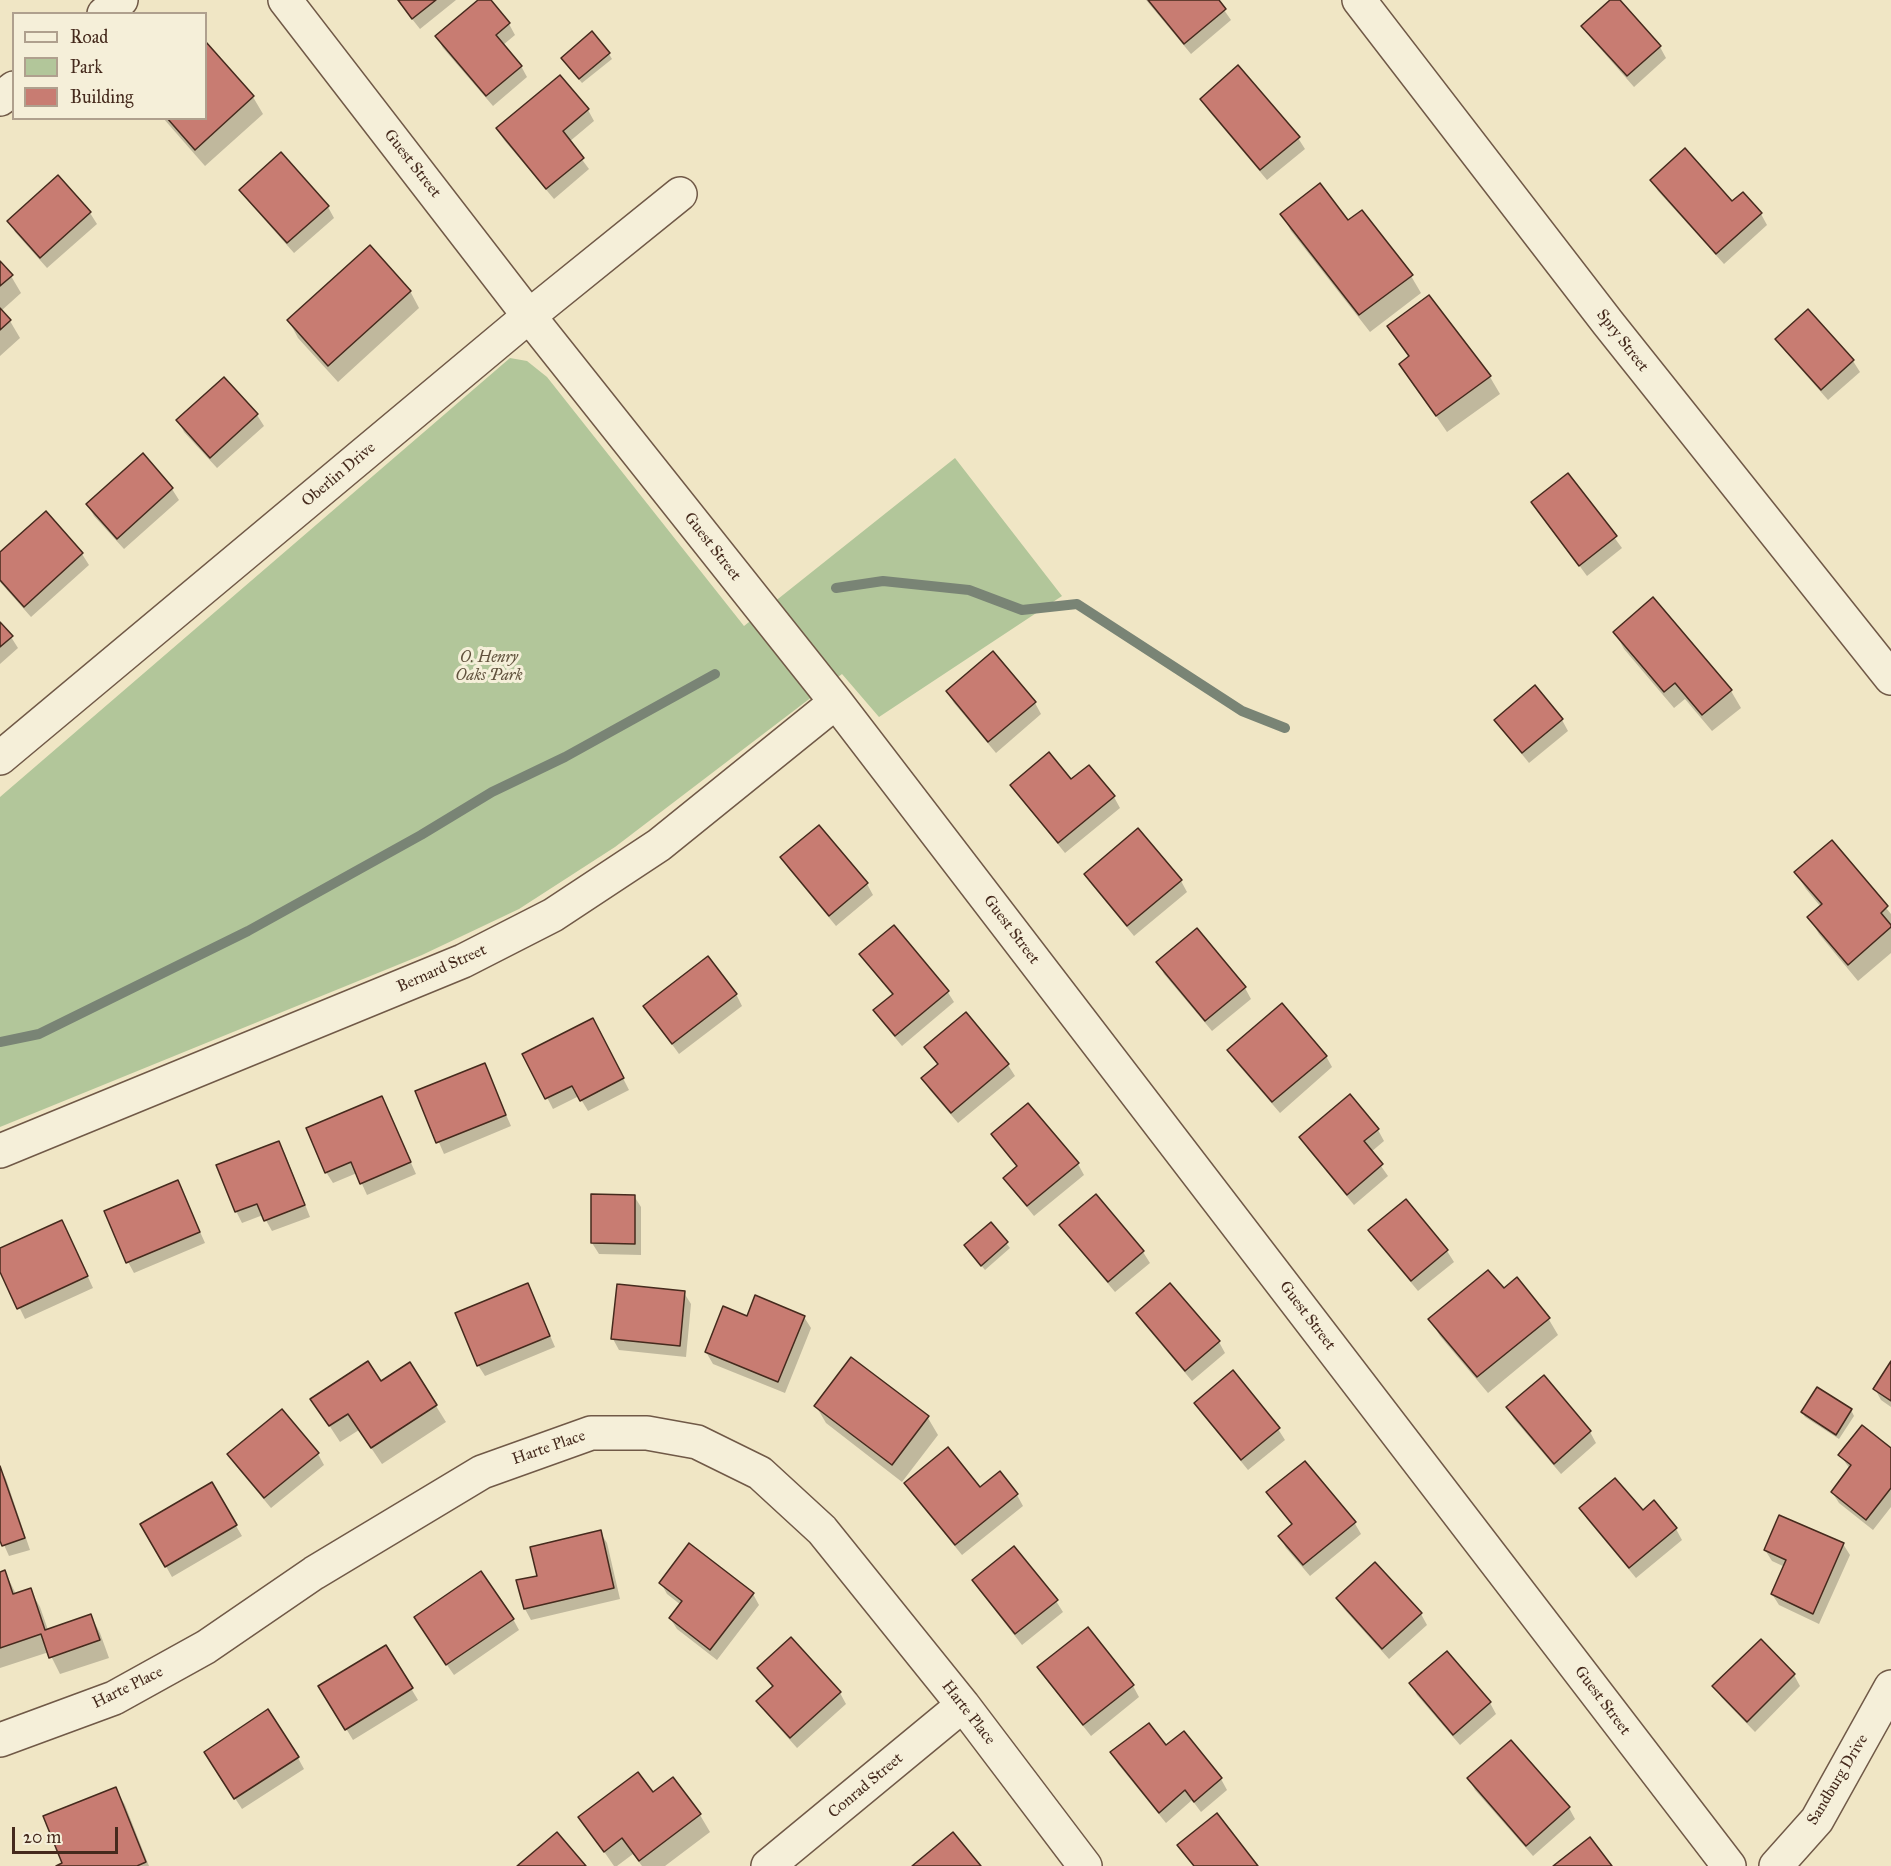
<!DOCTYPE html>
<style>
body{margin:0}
#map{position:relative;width:1891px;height:1866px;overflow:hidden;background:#f0e6c5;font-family:"IM FELL Great Primer",serif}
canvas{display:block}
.legend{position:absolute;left:12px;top:12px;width:195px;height:108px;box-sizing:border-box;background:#f5efd9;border:2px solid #afa08e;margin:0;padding:8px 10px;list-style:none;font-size:18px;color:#452a1d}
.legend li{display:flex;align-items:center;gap:12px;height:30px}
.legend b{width:30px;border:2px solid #afa08e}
.scale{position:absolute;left:12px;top:1827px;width:106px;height:27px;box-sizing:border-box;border:3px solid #452a1d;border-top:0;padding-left:8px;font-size:18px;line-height:21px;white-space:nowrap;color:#452a1d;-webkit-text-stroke:4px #f5efd9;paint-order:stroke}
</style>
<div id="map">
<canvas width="1891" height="1866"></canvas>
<ul class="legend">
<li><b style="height:8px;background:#f5efd9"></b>Road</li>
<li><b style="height:16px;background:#b2c69a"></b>Park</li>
<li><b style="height:16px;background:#c87c72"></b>Building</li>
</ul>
<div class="scale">20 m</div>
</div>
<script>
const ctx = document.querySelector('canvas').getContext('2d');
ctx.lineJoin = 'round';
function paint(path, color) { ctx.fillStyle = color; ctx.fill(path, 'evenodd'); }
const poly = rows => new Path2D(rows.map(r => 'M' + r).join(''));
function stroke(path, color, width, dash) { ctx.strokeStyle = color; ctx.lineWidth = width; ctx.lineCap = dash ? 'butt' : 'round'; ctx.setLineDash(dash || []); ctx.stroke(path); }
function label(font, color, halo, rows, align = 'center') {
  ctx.font = font + ' "IM FELL Great Primer",serif'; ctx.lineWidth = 6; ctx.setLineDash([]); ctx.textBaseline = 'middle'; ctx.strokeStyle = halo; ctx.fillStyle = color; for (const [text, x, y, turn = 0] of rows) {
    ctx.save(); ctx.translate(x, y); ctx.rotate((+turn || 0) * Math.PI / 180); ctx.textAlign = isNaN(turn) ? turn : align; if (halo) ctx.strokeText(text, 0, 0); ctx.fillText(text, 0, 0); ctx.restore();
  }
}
paint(poly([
 [510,358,527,361,547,377,744,626,955,458,1062,596,879,717,842,674,615,847,519,909,422,955,0,1127,0,797]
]), '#b2c69a');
paint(poly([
 [397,0,456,0,420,29],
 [480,0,489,0,509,24,515,35,503,45,521,66,527,77,493,106,443,48,437,37],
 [1146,0,1217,0,1231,20,1191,54],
 [1612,0,1618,0,1660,47,1666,58,1634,87,1590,37,1583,26],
 [206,45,253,97,263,114,205,166,163,118,206,118],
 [609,54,612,59,582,83,565,63],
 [1202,99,1298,138,1305,149,1267,180,1208,110],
 [588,110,594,121,569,142,589,169,554,199,504,140,497,129],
 [58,177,90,213,97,224,47,268,15,232,9,221],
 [1652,180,1761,214,1767,225,1724,264,1658,191],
 [241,190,328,207,334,218,294,253,248,201],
 [1282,214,1348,223,1411,276,1421,293,1370,332,1291,231],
 [0,263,11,276,21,293,1,311,10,321,20,338,0,356],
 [410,291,419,308,338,382,298,338,289,321],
 [1389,326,1490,377,1500,394,1447,432,1401,365,1409,358],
 [1777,339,1853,361,1860,372,1828,400,1784,350],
 [224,379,257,415,264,426,217,468,184,432,178,420],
 [1568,475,1622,548,1587,576,1533,503],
 [172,489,179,500,124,549,94,516,88,505],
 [0,554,82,554,89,565,31,617,0,582],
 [0,624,11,637,18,648,0,664],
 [1615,632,1731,691,1741,708,1712,731,1685,699,1674,708,1624,649],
 [993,653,1035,703,1041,714,996,753,954,703,947,692],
 [1496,720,1562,720,1568,731,1529,763,1503,731],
 [1089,767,1114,797,1120,808,1065,853,1019,796,1012,785,1071,781],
 [1832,842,1891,914,1891,953,1858,981,1819,934,1809,917,1821,907,1806,889,1796,873],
 [782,857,867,884,873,895,836,926,788,868],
 [1085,874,1181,881,1187,892,1134,936,1092,885],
 [861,954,947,991,954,1002,902,1046,882,1022,875,1011,893,996,868,965],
 [1158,962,1245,988,1251,999,1212,1031,1164,974],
 [736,994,742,1006,679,1054,645,1007],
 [966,1014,1008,1065,1015,1076,958,1123,929,1089,923,1078,938,1066,926,1047],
 [599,1031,629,1090,588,1111,579,1096,553,1109,525,1055],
 [1229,1050,1326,1056,1332,1067,1280,1113,1235,1061],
 [484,1065,511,1126,444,1154,417,1092],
 [1349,1096,1378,1130,1384,1141,1371,1152,1388,1176,1354,1205,1307,1148,1301,1137],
 [382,1098,416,1174,367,1195,357,1173,333,1183,326,1172],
 [993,1134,1078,1164,1084,1175,1034,1216,1012,1189,1005,1178,1018,1168],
 [279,1142,285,1154,310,1217,272,1231,263,1215,242,1223,236,1211],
 [178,1182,205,1243,134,1273,128,1262],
 [592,1196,634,1196,641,1207,641,1255,599,1254,592,1243],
 [1096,1196,1143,1252,1150,1263,1115,1292,1068,1236,1061,1225],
 [991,1224,1010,1248,985,1270,968,1250],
 [1370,1230,1447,1251,1454,1262,1418,1291,1377,1242],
 [68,1233,93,1288,25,1319,0,1268,0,1250],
 [528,1285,555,1347,485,1376,478,1365],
 [1170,1285,1219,1342,1225,1353,1192,1381,1144,1324,1138,1313],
 [1503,1291,1548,1318,1558,1335,1488,1393,1440,1336,1430,1319],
 [684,1293,691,1304,686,1357,619,1350,613,1339],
 [804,1317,811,1328,785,1393,713,1364,706,1352,748,1318],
 [852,1359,928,1418,938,1435,902,1482,826,1423,816,1406],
 [1891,1364,1891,1407,1881,1400,1875,1389],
 [1233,1373,1278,1429,1285,1440,1248,1470,1202,1414,1196,1403],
 [1543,1377,1590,1432,1596,1443,1561,1474,1514,1419,1508,1408],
 [381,1383,436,1406,446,1422,382,1464,359,1430,340,1442,312,1399],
 [1851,1410,1854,1416,1839,1439,1805,1417,1802,1412],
 [282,1411,318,1454,324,1465,271,1508,236,1466,229,1454],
 [1891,1450,1891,1507,1873,1530,1839,1503,1832,1492,1850,1469,1840,1455],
 [0,1468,6,1479,30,1550,9,1556,0,1536],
 [906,1483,980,1489,1017,1495,1023,1506,962,1555,912,1494],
 [211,1484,242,1536,172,1577,142,1524],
 [1268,1493,1354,1522,1361,1534,1310,1576,1286,1548,1280,1537,1293,1526],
 [1581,1508,1642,1512,1676,1529,1682,1540,1636,1578,1587,1519],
 [600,1532,607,1543,620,1599,531,1620,525,1609],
 [1843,1544,1850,1555,1819,1624,1779,1605,1772,1594,1785,1567,1772,1561,1765,1550],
 [1375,1564,1421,1614,1427,1625,1389,1659,1344,1609,1337,1598],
 [5,1572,16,1594,30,1590,40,1607,48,1630,91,1616,100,1633,109,1658,60,1674,49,1652,0,1668,0,1573],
 [974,1580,1056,1601,1063,1612,1022,1645,980,1591],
 [661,1583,753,1594,759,1605,717,1660,677,1629,670,1618,681,1605,667,1594],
 [513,1619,519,1630,454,1675,422,1629],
 [1088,1629,1133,1686,1139,1697,1091,1736,1045,1678,1039,1667],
 [386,1647,418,1700,353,1740,320,1686],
 [759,1668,840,1693,846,1704,797,1748,765,1712,758,1701,773,1688],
 [1794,1675,1800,1686,1755,1732,1721,1697,1714,1686],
 [1411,1684,1490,1703,1496,1714,1460,1745,1417,1695],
 [1511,1742,1569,1808,1575,1819,1533,1856,1475,1790,1469,1779],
 [1166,1747,1221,1779,1227,1790,1201,1812,1192,1800,1166,1823,1118,1764,1112,1753],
 [298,1758,304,1769,242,1809,212,1763],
 [673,1779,700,1815,710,1832,665,1866,642,1866,633,1854,617,1866,614,1866,580,1817,653,1794],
 [115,1788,125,1805,149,1866,60,1866]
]), '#0003');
stroke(poly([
 [836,588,883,581,969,590,1022,610,1077,604,1242,711,1285,728],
 [0,1042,39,1034,248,931,421,835,492,792,565,757,715,674]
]), '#798475', 10);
const building = poly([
 [398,0,436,0,412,19,398,0],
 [478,0,491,0,510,23,496,35,522,66,486,96,435,36,478,0],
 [1148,0,1219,0,1226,9,1184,44,1148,0],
 [1610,0,1620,0,1661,46,1627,76,1581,26,1610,0],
 [592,31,610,53,579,79,561,58,592,31],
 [206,42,254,96,195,150,167,118,206,118,206,42],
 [1238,65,1300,137,1260,170,1200,99,1238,65],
 [560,75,589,109,563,131,584,158,546,189,496,128,560,75],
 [1685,148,1732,201,1743,192,1762,213,1716,254,1650,180,1685,148],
 [281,152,329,206,287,243,239,190,281,152],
 [58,175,91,212,40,258,7,221,58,175],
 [1320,183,1348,220,1362,210,1413,275,1359,315,1280,214,1320,183],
 [370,245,411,291,328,366,287,320,370,245],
 [0,261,13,275,0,286,0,261],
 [1429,295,1491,376,1436,416,1399,364,1409,356,1387,326,1429,295],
 [0,308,11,320,0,330,0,308],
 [1808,309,1854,360,1821,390,1775,339,1808,309],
 [224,377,258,414,210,458,176,420,224,377],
 [143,453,173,488,117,539,86,504,143,453],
 [1568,473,1617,536,1579,566,1531,502,1568,473],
 [46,511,83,553,24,607,0,580,0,552,46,511],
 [1653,597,1732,690,1702,715,1675,683,1664,692,1613,632,1653,597],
 [0,622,13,636,0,647,0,622],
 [993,651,1036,702,988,742,946,691,993,651],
 [1535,685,1563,719,1522,753,1494,720,1535,685],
 [1049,752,1071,779,1089,765,1115,796,1058,843,1010,785,1049,752],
 [819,825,868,883,829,916,780,857,819,825],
 [1138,828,1182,880,1127,926,1084,874,1138,828],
 [1832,840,1888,906,1881,913,1891,925,1891,927,1848,965,1807,917,1822,904,1794,872,1832,840],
 [894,925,949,991,895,1036,873,1010,893,994,859,954,894,925],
 [1197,928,1246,987,1205,1021,1156,962,1197,928],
 [708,956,737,994,672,1044,643,1006,708,956],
 [1282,1003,1327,1056,1272,1102,1227,1050,1282,1003],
 [966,1012,1009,1064,951,1113,921,1078,938,1064,924,1047,966,1012],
 [593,1018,624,1078,580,1101,572,1086,545,1099,522,1054,593,1018],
 [485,1063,506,1115,436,1143,415,1091,485,1063],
 [1350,1094,1379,1129,1364,1141,1383,1164,1347,1195,1299,1137,1350,1094],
 [382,1096,411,1162,360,1184,351,1162,325,1173,306,1128,382,1096],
 [1028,1103,1079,1163,1027,1206,1003,1178,1017,1166,991,1134,1028,1103],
 [279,1141,305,1205,264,1221,257,1204,235,1212,216,1165,279,1141],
 [178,1180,200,1232,126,1263,104,1211,178,1180],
 [591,1194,635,1195,635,1244,591,1243,591,1194],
 [1096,1194,1144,1251,1108,1282,1059,1225,1096,1194],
 [1406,1199,1448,1250,1411,1281,1368,1230,1406,1199],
 [62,1220,88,1276,17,1309,0,1272,0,1248,62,1220],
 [991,1222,1008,1242,981,1266,964,1245,991,1222],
 [1488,1270,1504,1288,1517,1277,1550,1318,1477,1377,1428,1319,1488,1270],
 [528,1283,550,1336,477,1366,455,1313,528,1283],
 [1170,1283,1220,1341,1185,1371,1136,1313,1170,1283],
 [617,1284,685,1291,680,1346,611,1339,617,1284],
 [755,1295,805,1316,778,1382,705,1352,723,1306,747,1316,755,1295],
 [851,1357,929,1416,892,1465,814,1406,851,1357],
 [368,1361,381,1381,410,1362,437,1405,371,1448,348,1414,329,1426,310,1399,368,1361],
 [1891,1361,1891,1401,1873,1389,1891,1361],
 [1233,1370,1280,1428,1241,1460,1194,1403,1233,1370],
 [1544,1375,1591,1431,1554,1464,1506,1407,1544,1375],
 [1817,1387,1852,1409,1836,1435,1801,1412,1817,1387],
 [282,1409,319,1453,264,1498,227,1454,282,1409],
 [1862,1425,1891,1448,1891,1488,1866,1520,1831,1492,1851,1465,1838,1455,1862,1425],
 [948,1447,980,1487,1000,1471,1018,1494,955,1545,904,1483,948,1447],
 [1305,1461,1356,1522,1303,1565,1278,1536,1292,1524,1266,1492,1305,1461],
 [0,1466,25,1538,2,1546,0,1541,0,1466],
 [1615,1478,1643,1510,1654,1500,1677,1528,1629,1568,1579,1508,1615,1478],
 [212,1482,237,1525,165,1567,140,1524,212,1482],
 [1779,1515,1844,1543,1813,1614,1771,1594,1786,1560,1764,1550,1779,1515],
 [601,1530,614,1588,524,1609,516,1580,537,1576,530,1547,601,1530],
 [689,1543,754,1593,710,1650,669,1618,682,1601,659,1583,689,1543],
 [1014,1546,1058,1600,1015,1634,972,1580,1014,1546],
 [1375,1562,1422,1613,1382,1649,1336,1598,1375,1562],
 [5,1570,13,1594,31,1588,45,1630,91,1614,100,1640,49,1658,41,1634,0,1648,0,1572,5,1570],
 [481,1571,514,1619,446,1665,414,1617,481,1571],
 [1088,1627,1134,1685,1083,1725,1037,1667,1088,1627],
 [791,1637,841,1692,790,1738,756,1701,773,1686,757,1668,791,1637],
 [1761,1639,1795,1674,1747,1722,1712,1686,1761,1639],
 [386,1645,413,1688,345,1730,318,1686,386,1645],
 [1447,1651,1491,1702,1453,1735,1409,1683,1447,1651],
 [268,1709,299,1757,234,1799,204,1752,268,1709],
 [1149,1723,1166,1745,1184,1731,1222,1778,1194,1802,1185,1790,1159,1813,1110,1752,1149,1723],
 [1511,1740,1570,1807,1526,1846,1467,1778,1511,1740],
 [638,1772,653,1792,673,1777,701,1814,639,1861,622,1838,604,1852,578,1817,638,1772],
 [116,1787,146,1862,137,1866,56,1866,62,1863,43,1816,116,1787],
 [1217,1813,1258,1866,1194,1866,1177,1845,1217,1813],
 [557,1832,586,1866,517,1866,557,1832],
 [953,1832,981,1866,912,1866,953,1832],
 [1590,1837,1612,1866,1553,1866,1590,1837]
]);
paint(building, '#c87c72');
stroke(building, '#452a1d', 1.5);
const minor = poly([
 [285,0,529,316,836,702,1729,1866],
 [1359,0,1608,323,1891,678],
 [104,14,121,0],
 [0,99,14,88],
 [0,758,529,316,680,194],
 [0,1151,463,961,553,915,659,845,836,702],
 [0,1740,114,1698,206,1647,314,1573,482,1472,591,1433,647,1433,697,1442,760,1473,822,1530,963,1705,1085,1866],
 [768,1866,963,1705],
 [1776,1866,1817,1820,1891,1687]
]);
stroke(minor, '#705947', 36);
stroke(minor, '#f5efd9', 33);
label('16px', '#452a1d', '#f5efd9', [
 ["Guest Street",412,164,52],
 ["Spry Street",1622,341,52],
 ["Oberlin Drive",339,475,-40],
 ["Guest Street",712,547,52],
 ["Guest Street",1011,930,53],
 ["Bernard Street",442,969,-24],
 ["Guest Street",1307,1316,53],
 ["Harte Place",549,1448,-19],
 ["Harte Place",128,1688,-26],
 ["Guest Street",1602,1701,53],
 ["Harte Place",968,1713,52],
 ["Sandburg Drive",1838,1780,-59],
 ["Conrad Street",866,1786,-40]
]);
label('italic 16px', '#60513c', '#f5efd9', [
 ["O. Henry",489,658],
 ["Oaks Park",489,676]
]);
</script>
